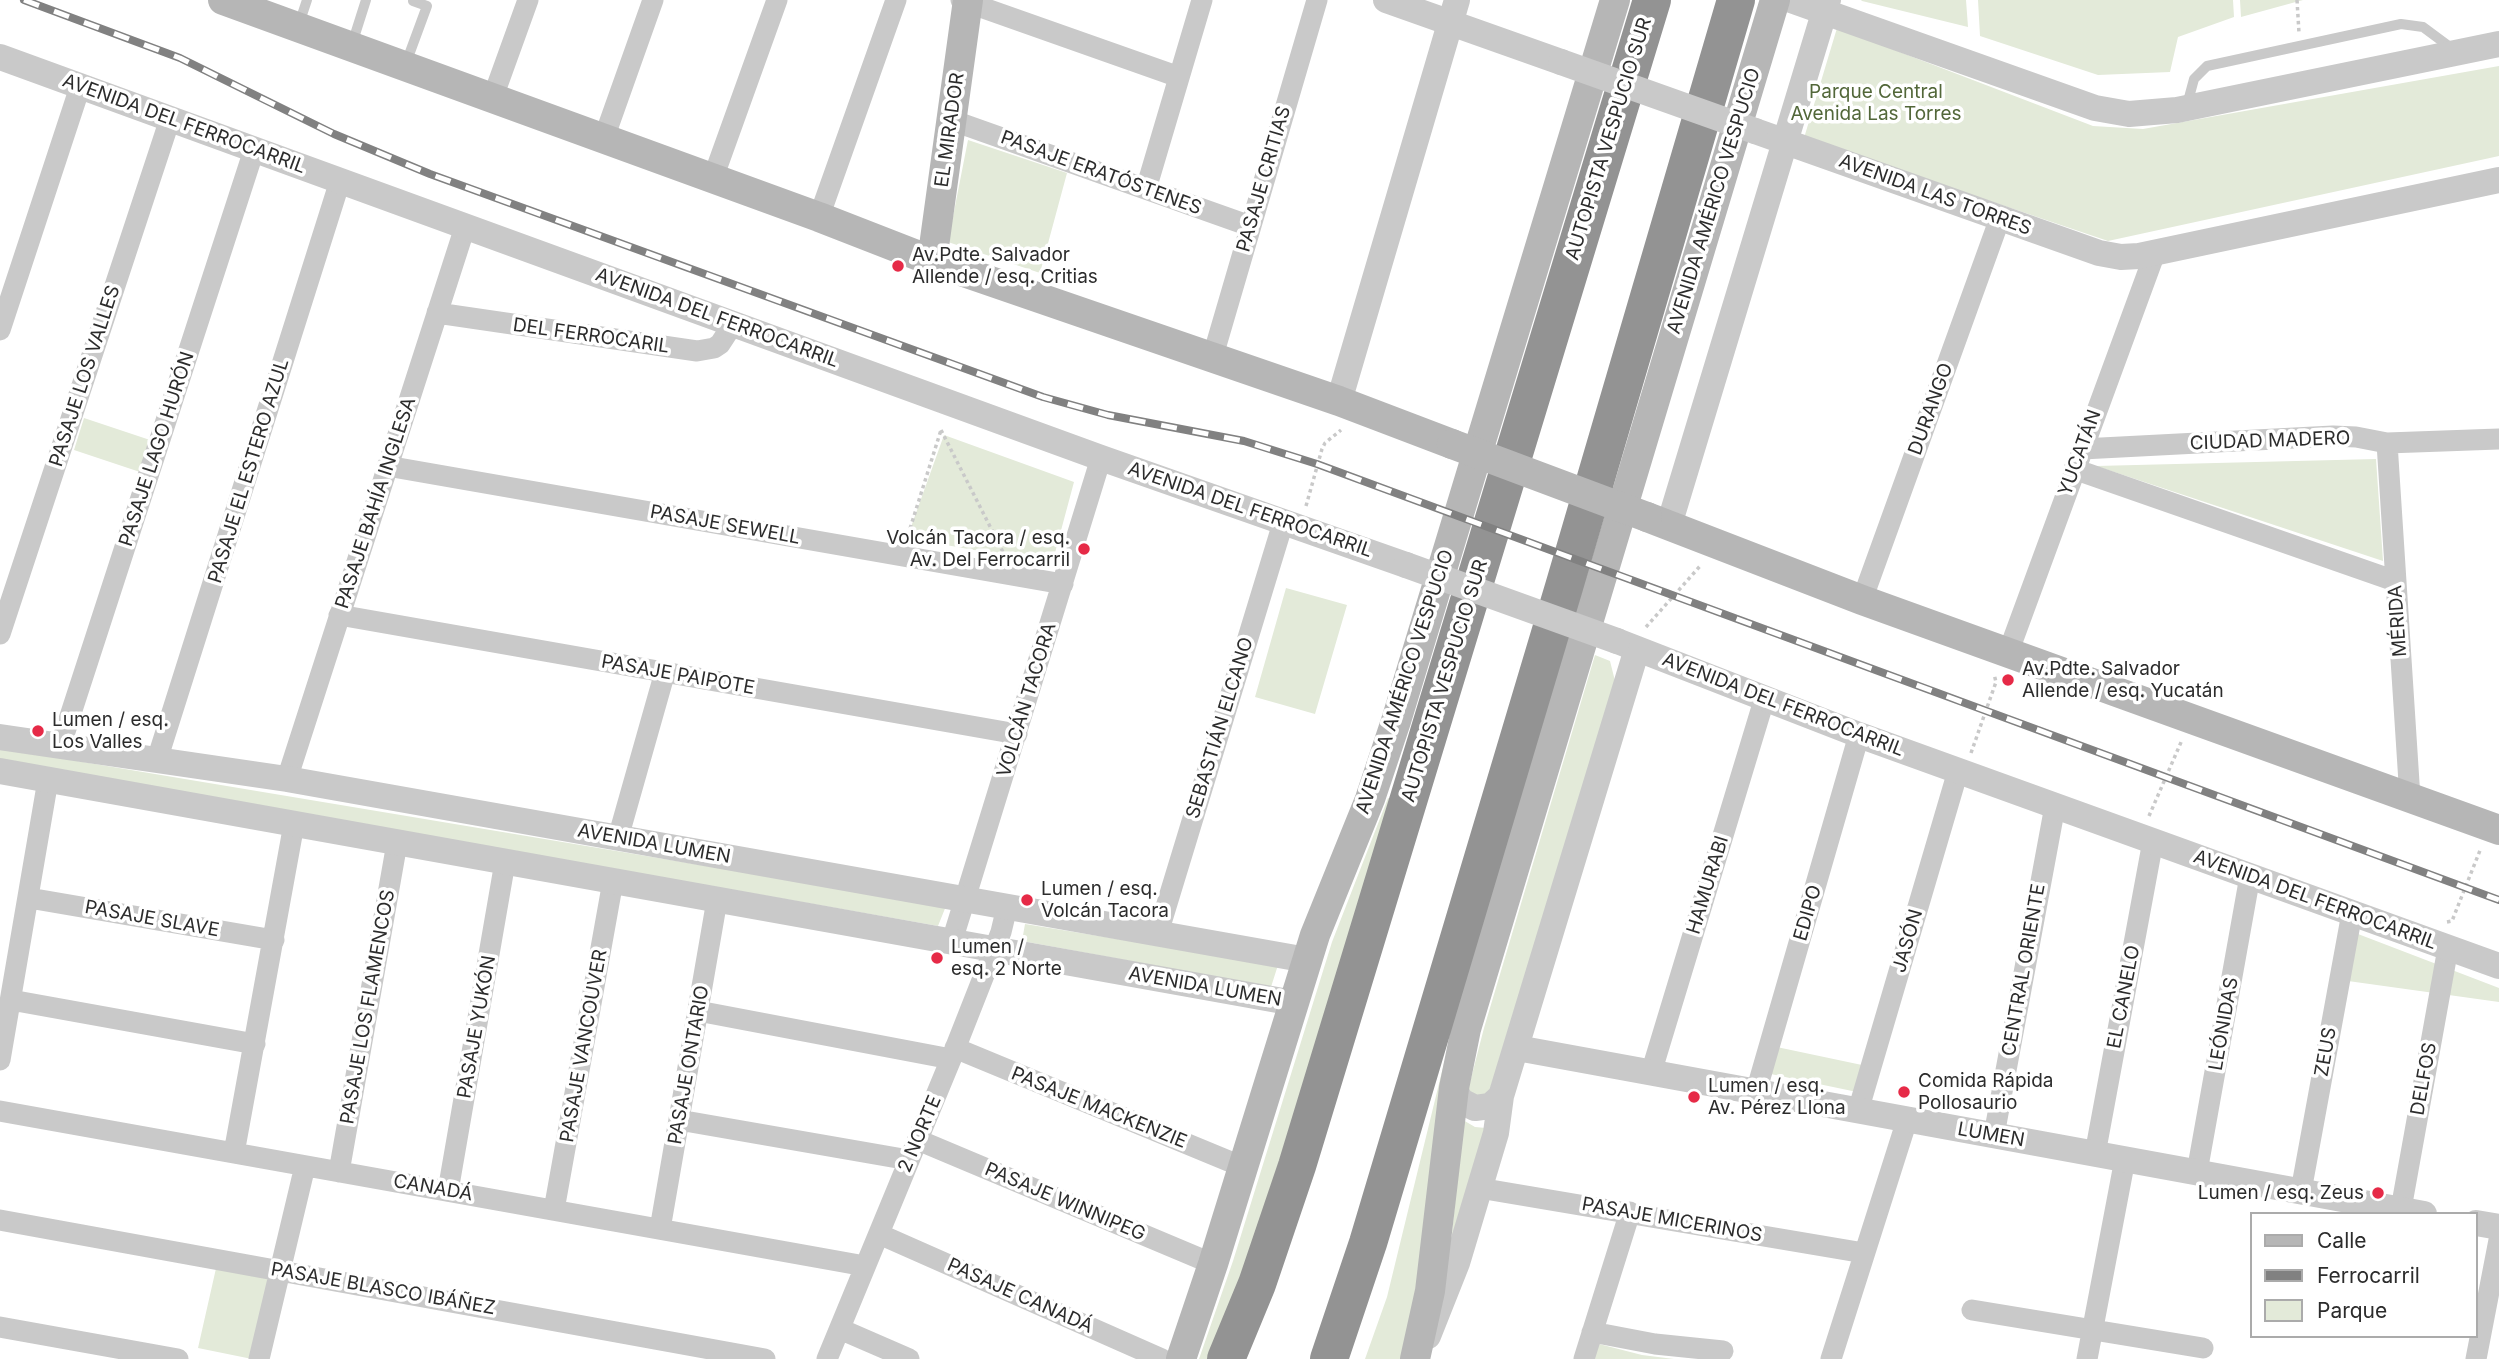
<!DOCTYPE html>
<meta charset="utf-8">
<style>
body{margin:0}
#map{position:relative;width:2499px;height:1359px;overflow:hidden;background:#fff;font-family:Inter,sans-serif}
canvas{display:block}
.legend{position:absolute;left:2250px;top:1212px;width:228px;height:126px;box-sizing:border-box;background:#fff;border:2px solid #ababab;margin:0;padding:9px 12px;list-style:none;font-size:21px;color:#2c2c2c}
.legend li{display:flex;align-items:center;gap:14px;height:35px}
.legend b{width:35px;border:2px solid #ababab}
</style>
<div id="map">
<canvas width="2499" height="1359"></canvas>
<ul class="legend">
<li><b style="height:9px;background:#b6b6b6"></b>Calle</li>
<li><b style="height:9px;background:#818181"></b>Ferrocarril</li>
<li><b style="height:19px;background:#e3ead9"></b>Parque</li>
</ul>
</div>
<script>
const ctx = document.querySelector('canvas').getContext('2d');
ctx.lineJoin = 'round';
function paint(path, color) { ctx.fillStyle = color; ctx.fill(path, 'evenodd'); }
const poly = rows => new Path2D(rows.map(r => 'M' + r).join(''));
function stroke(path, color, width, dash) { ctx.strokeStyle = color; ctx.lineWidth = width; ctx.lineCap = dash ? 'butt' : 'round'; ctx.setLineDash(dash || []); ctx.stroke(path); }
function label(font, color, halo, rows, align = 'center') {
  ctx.font = font + ' Inter,sans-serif'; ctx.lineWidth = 7; ctx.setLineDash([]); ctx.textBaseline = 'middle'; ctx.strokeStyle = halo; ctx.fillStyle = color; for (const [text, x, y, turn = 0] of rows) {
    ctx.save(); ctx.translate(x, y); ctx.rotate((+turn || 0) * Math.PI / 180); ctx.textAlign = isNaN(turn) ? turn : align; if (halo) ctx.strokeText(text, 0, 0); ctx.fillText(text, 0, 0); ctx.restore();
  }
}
paint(poly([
 [1861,0,1966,0,1968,27,1862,1],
 [1978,0,2233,0,2234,17,2178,37,2170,72,2098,75,1980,36],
 [2240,0,2303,0,2241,17],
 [1837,28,2093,126,2143,129,2499,66,2499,156,2108,241,1804,138],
 [968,140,1067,173,1040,273,948,242],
 [84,418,150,440,140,472,74,450],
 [944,435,1074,482,1052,564,907,538],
 [2376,459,2383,561,2096,466],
 [1286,588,1347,605,1315,714,1255,697],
 [1595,655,1610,661,1615,681,1488,1096,1478,1098,1468,1090,1484,1028],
 [0,746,53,757,946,906,938,926,24,765,0,760],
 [1388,798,1396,800,1215,1359,1199,1359,1233,1261,1332,942],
 [1025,924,1278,965,1271,987,1022,941],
 [2358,934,2499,988,2499,1002,2348,981],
 [1772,1046,1862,1065,1857,1092,1766,1073],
 [1444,1063,1446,1068,1437,1162,1404,1359,1365,1359,1387,1297],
 [1463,1120,1475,1127,1486,1128,1451,1244],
 [217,1264,271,1276,252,1359,198,1348],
 [1599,1344,1642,1355,1674,1359,1594,1359]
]), '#e3ead9');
stroke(poly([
 [2297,0,2299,33],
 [941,430,1003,552],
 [1306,506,1322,449,1325,443,1341,430],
 [908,535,941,430],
 [1646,627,1701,565],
 [1971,753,1996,682,1994,674],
 [2149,816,2182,740],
 [2447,922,2452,921,2481,848]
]), '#c9c9c9', 3.5, [3.5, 3.5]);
stroke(poly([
 [299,24,307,0],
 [352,44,366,0],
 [406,63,427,6,413,1],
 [2187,105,2194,79,2207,66,2401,24,2423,27,2454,50]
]), '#c9c9c9', 10);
stroke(poly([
 [961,0,1179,77],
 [493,97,528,0],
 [951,120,1250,226],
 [604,138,653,0],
 [713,178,777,0],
 [1146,189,1202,0],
 [819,217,896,0],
 [437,313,697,351,714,348,720,344,733,324],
 [0,330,80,87],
 [1212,359,1317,0],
 [2387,443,2410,798],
 [2082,449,2333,436,2356,437,2387,443,2499,439],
 [387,466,1063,584],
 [2074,469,2395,581],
 [1862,600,2000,218],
 [339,615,1017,734],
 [0,634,170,119],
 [2008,653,2155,253],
 [60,747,254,150],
 [157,760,340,181],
 [287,779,465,227],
 [618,838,665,672],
 [29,898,274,940],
 [1158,933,1283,523],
 [952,941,1101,458],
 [11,1000,255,1044],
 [698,1011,951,1059],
 [955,1048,1243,1167],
 [0,1060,48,780],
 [1651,1073,1765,697],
 [1756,1092,1859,735],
 [0,1111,865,1266],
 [1858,1111,1958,771],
 [679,1120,909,1160],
 [1994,1135,2055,806],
 [918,1140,1213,1264],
 [234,1153,294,824],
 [2095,1154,2153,841],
 [339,1172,397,843],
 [2197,1172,2250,876],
 [1479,1188,1864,1253],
 [448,1191,505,862],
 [2301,1191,2352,913],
 [2401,1209,2448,948],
 [554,1210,613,881],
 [0,1220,765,1359],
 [660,1229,717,900],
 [879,1234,1162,1359],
 [1972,1310,2203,1348],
 [0,1327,178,1359],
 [840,1329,909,1359],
 [1592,1332,1655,1344,1723,1351],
 [259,1359,305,1166],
 [827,1359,951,1059,1001,932,1007,907],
 [1584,1359,1630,1212],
 [1831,1359,1907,1120],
 [2087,1359,2125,1159],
 [2476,1359,2499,1240]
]), '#c9c9c9', 21);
stroke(poly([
 [1386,0,1561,62],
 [1791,0,2095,108,2129,114,2177,110,2499,44],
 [0,57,1101,458,1406,565],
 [1755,131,2099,253,2121,257,2139,256,2499,180],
 [1339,401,1457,0],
 [1669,525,1828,0],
 [1617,641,1859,735,2499,966],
 [0,737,287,779,1307,960],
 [0,771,1294,1003],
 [1517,1048,2424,1214],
 [1454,1088,1461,1101,1475,1108,1490,1106,1501,1096],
 [2476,1223,2499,1227],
 [1428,1336,1457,1263,1496,1133,1501,1096,1637,649]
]), '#c9c9c9', 26);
stroke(poly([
 [223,0,819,217,932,261,1339,401,1452,444],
 [932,261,968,0],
 [1647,517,1862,600,2499,830],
 [1181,1359,1213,1264,1315,935,1370,799,1396,721,1615,0],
 [1415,1359,1430,1291,1454,1088,1466,1029,1775,0]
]), '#b6b6b6', 30);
stroke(poly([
 [1226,1359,1257,1284,1297,1166,1652,0],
 [1329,1359,1368,1243,1564,587,1736,0]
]), '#939393', 38);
const rail = poly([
 [24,0,180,58,334,134,430,174,1043,397,1108,415,1244,441,1317,464,2499,900]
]);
stroke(rail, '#818181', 8);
stroke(rail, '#fff', 5, [16]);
stroke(poly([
 [1561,62,1755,131],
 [1406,565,1617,641]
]), '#c9c9c9', 26);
stroke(poly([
 [1452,444,1647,517]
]), '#b6b6b6', 30);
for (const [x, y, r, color] of [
 [898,266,7,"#e62a47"],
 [1084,549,7,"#e62a47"],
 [2008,680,7,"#e62a47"],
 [38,731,7,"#e62a47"],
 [1027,900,7,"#e62a47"],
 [937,958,7,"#e62a47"],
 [1904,1092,7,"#e62a47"],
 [1694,1097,7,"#e62a47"],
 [2378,1193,7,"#e62a47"]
]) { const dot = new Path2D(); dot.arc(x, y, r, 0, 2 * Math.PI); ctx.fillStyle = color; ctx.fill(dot); stroke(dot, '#fff', 2.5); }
label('19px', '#526739', '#fff', [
 ["Parque Central",1876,92],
 ["Avenida Las Torres",1876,114]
]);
label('19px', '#2c2c2c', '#fff', [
 ["AVENIDA DEL FERROCARRIL",184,124,20],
 ["EL MIRADOR",950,130,-82],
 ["AUTOPISTA VESPUCIO SUR",1609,139,-73],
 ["PASAJE ERATÓSTENES",1101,173,20],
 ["PASAJE CRITIAS",1264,179,-74],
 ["AVENIDA LAS TORRES",1935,195,20],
 ["AVENIDA AMÉRICO VESPUCIO",1714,201,-73],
 ["AVENIDA DEL FERROCARRIL",717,318,20],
 ["DEL FERROCARIL",591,336,8],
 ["PASAJE LOS VALLES",85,376,-72],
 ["DURANGO",1931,409,-70],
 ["CIUDAD MADERO",2270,441,-2],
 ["PASAJE LAGO HURÓN",157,449,-72],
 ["YUCATÁN",2080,453,-70],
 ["PASAJE EL ESTERO AZUL",249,471,-73],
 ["PASAJE BAHÍA INGLESA",376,503,-72],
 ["AVENIDA DEL FERROCARRIL",1250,510,19],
 ["PASAJE SEWELL",725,525,10],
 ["MÉRIDA",2398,621,-94],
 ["PASAJE PAIPOTE",678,675,10],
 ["AUTOPISTA VESPUCIO SUR",1445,681,-73],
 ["AVENIDA AMÉRICO VESPUCIO",1405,682,-72],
 ["VOLCÁN TACORA",1027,700,-73],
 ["AVENIDA DEL FERROCARRIL",1783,705,21],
 ["SEBASTIÁN ELCANO",1220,728,-73],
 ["AVENIDA LUMEN",654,844,10],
 ["HAMURABI",1708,885,-73],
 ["AVENIDA DEL FERROCARRIL",2315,900,20],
 ["EDIPO",1808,913,-74],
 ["PASAJE SLAVE",152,919,10],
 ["JASÓN",1908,941,-74],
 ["CENTRAL ORIENTE",2024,970,-80],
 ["AVENIDA LUMEN",1205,987,10],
 ["EL CANELO",2124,997,-79],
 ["PASAJE LOS FLAMENCOS",368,1007,-80],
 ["LEÓNIDAS",2224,1024,-80],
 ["PASAJE YUKÓN",477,1027,-80],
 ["PASAJE VANCOUVER",584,1046,-80],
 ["ZEUS",2326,1052,-80],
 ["PASAJE ONTARIO",689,1065,-80],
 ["DELFOS",2424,1079,-80],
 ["PASAJE MACKENZIE",1099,1108,22],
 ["2 NORTE",920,1134,-67],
 ["LUMEN",1991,1135,10],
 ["CANADÁ",433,1188,10],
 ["PASAJE WINNIPEG",1065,1202,23],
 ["PASAJE MICERINOS",1672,1220,10],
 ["PASAJE BLASCO IBÁÑEZ",383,1289,10],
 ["PASAJE CANADÁ",1020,1296,24]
]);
label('19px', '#2c2c2c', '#fff', [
 ["Av.Pdte. Salvador",912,255],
 ["Allende / esq. Critias",912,277],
 ["Volcán Tacora / esq.",1070,538,"right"],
 ["Av. Del Ferrocarril",1070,560,"right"],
 ["Av.Pdte. Salvador",2022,669],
 ["Allende / esq. Yucatán",2022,691],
 ["Lumen / esq.",52,720],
 ["Los Valles",52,742],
 ["Lumen / esq.",1041,889],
 ["Volcán Tacora",1041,911],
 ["Lumen /",951,947],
 ["esq. 2 Norte",951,969],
 ["Comida Rápida",1918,1081],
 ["Pollosaurio",1918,1103],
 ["Lumen / esq.",1708,1086],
 ["Av. Pérez Llona",1708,1108],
 ["Lumen / esq. Zeus",2364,1193,"right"]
], 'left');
</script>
